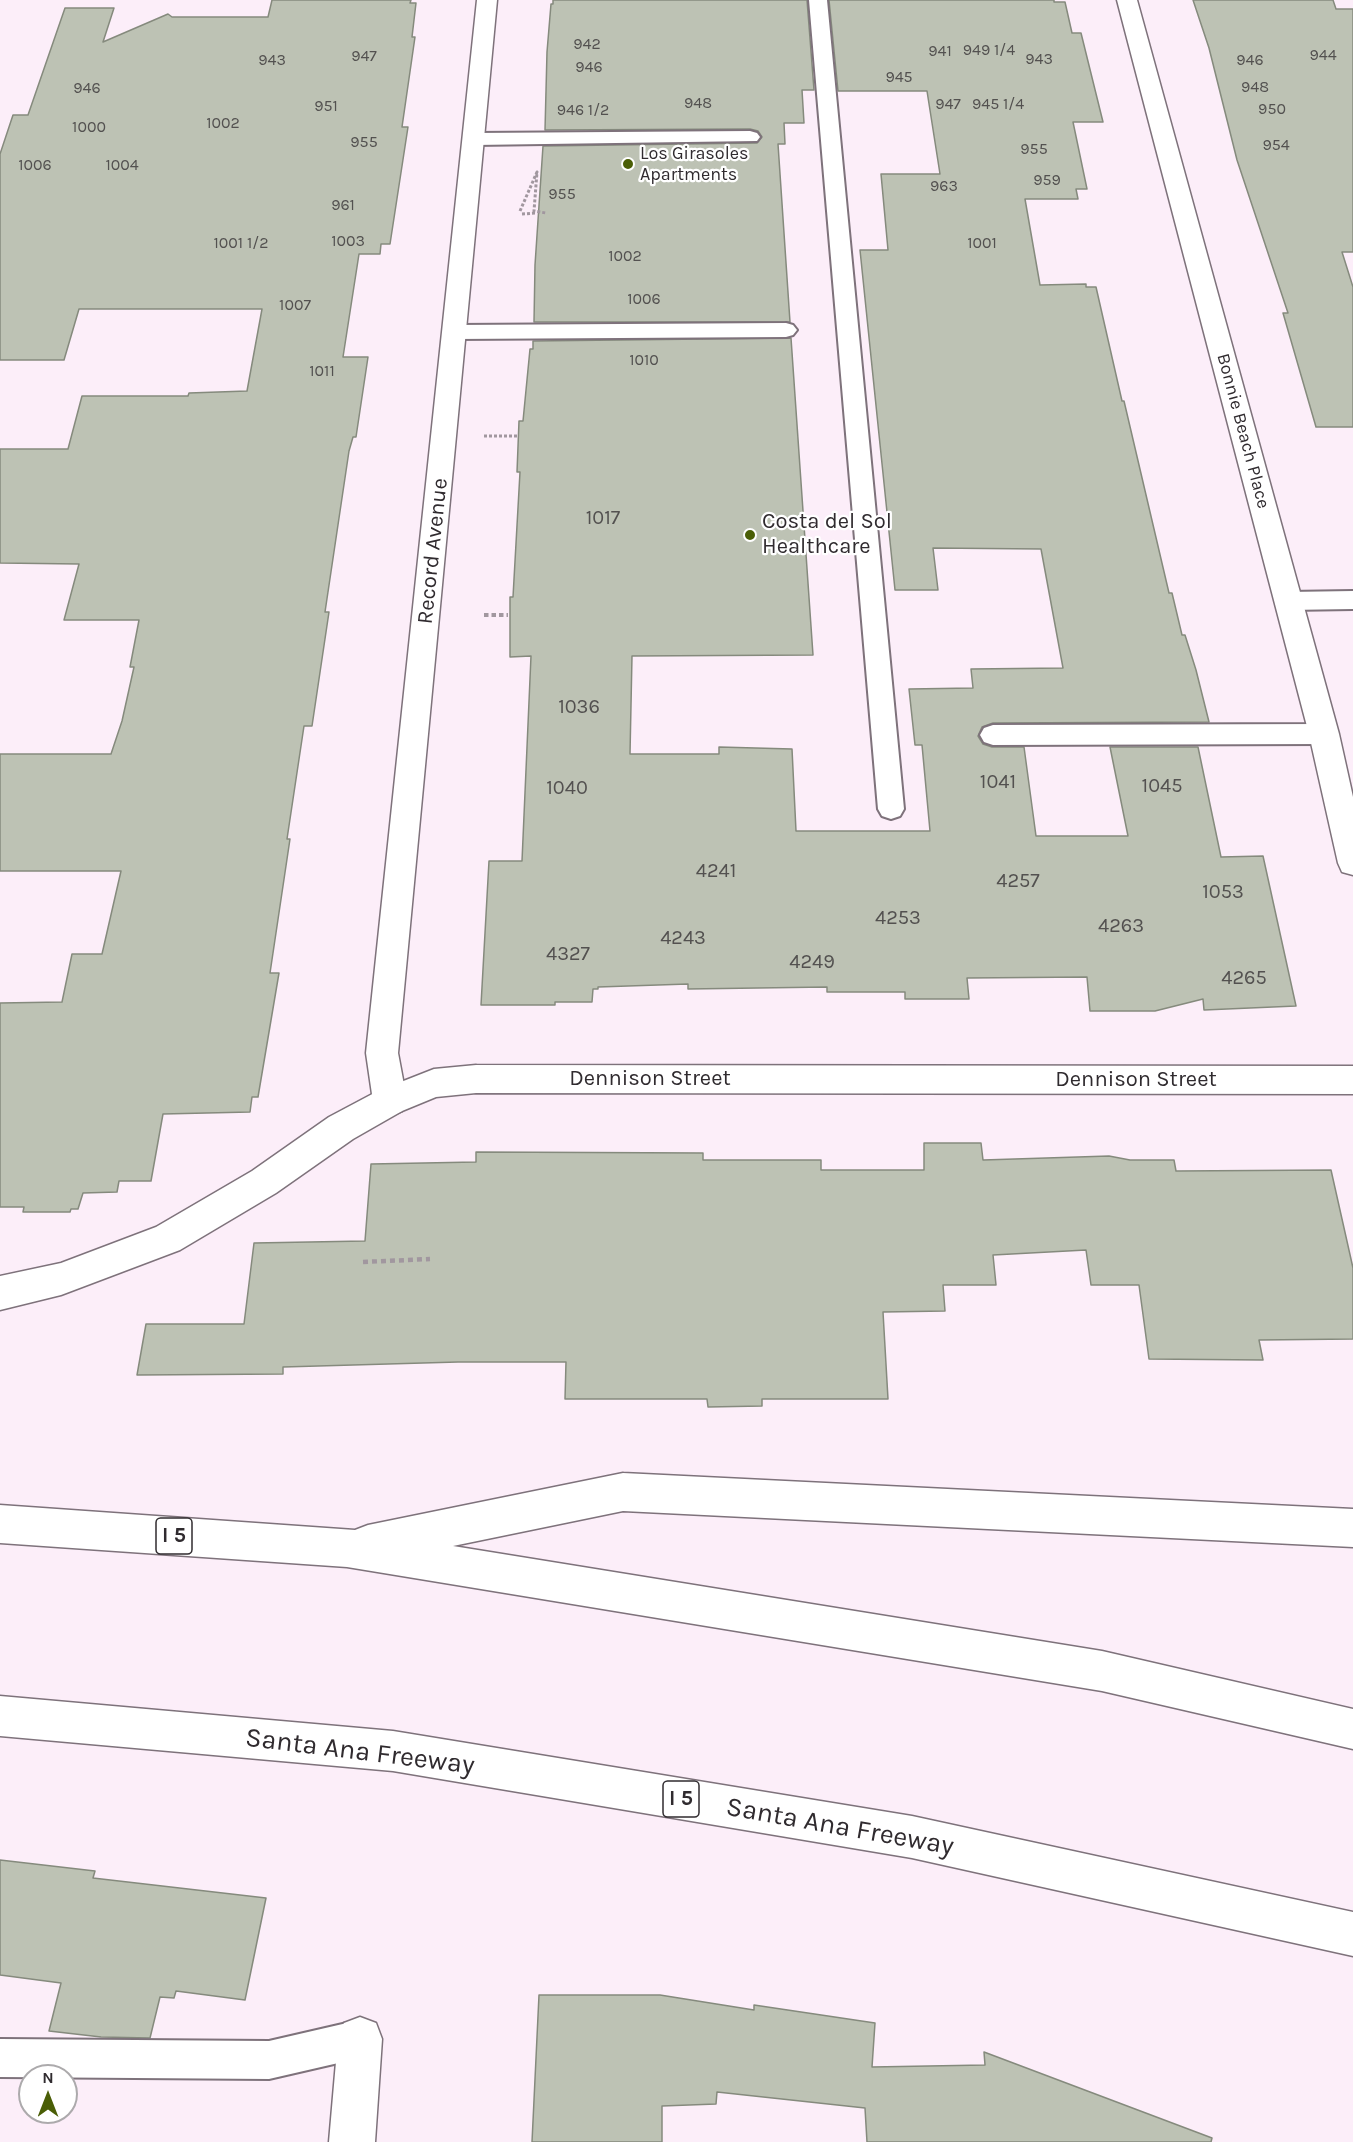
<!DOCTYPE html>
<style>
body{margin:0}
#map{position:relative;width:1353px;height:2142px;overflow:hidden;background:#fceef9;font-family:Karla,sans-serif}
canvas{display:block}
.north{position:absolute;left:18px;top:2064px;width:60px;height:60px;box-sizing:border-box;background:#fff;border:2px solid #acaaac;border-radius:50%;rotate:0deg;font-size:16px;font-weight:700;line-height:24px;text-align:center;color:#302b2f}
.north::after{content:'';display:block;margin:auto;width:21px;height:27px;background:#4a5e06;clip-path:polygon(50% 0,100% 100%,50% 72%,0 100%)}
</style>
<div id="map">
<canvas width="1353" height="2142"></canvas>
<div class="north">N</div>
</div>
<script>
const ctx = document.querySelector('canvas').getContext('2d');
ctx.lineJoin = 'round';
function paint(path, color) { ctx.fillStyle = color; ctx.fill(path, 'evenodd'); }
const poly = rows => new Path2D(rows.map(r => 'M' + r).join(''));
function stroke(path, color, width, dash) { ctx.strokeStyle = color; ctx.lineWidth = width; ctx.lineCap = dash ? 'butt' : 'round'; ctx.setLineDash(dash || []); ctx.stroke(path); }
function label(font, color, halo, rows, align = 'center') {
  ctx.font = font + ' Karla,sans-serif'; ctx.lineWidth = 4.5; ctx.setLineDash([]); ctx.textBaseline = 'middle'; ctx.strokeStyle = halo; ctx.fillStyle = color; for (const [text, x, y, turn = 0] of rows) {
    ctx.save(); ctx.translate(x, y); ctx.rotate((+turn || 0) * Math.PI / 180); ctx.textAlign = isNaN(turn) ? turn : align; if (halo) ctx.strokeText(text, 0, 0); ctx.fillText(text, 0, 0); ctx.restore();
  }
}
const building = poly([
 [272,0,411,0,410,3,416,3,412,37,415,37,402,127,408,127,390,244,381,244,380,254,359,254,343,357,368,357,356,437,353,437,349,451,325,612,329,612,312,726,304,726,287,839,290,839,270,973,279,973,258,1097,252,1097,250,1112,163,1114,151,1181,119,1181,117,1192,83,1193,78,1209,71,1209,70,1212,23,1212,24,1207,0,1207,0,1003,62,1002,72,954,102,954,121,871,0,871,0,754,111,754,122,721,134,667,130,667,139,620,64,620,79,564,0,563,0,449,68,449,82,396,188,396,189,393,247,391,262,309,79,309,64,360,0,360,0,154,13,115,28,115,65,8,114,8,103,42,168,14,172,17,268,17,272,0],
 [553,0,807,0,814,90,802,90,804,123,784,123,785,144,778,144,790,322,534,322,535,265,543,146,757,143,762,137,758,131,750,129,545,130,547,52,551,4,553,4,553,0],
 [829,0,1054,0,1054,2,1065,2,1072,33,1081,33,1103,122,1073,122,1087,189,1076,189,1078,199,1025,199,1040,285,1086,284,1086,287,1096,287,1122,401,1124,401,1169,593,1172,593,1182,635,1185,635,1196,670,1209,722,993,723,982,727,978,736,983,744,992,747,1024,747,1036,836,1128,836,1110,747,1198,747,1221,857,1263,856,1296,1006,1204,1010,1203,999,1155,1011,1090,1011,1087,977,967,978,969,999,905,999,905,992,827,992,827,987,688,989,688,984,598,987,598,989,593,989,592,1002,555,1002,555,1005,481,1005,489,861,522,861,531,656,510,657,510,597,513,597,520,472,517,472,519,421,523,421,530,349,533,349,533,341,791,338,813,655,632,656,630,754,719,754,719,747,792,749,796,831,930,831,922,745,915,745,909,689,973,688,971,669,1063,668,1041,549,933,548,938,590,895,590,860,250,888,250,881,174,940,174,927,91,838,91,829,0],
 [1193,0,1333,0,1336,9,1353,9,1353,252,1342,252,1353,287,1353,427,1316,427,1283,313,1288,313,1237,160,1209,48,1193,0],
 [924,1143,981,1143,983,1160,1109,1156,1130,1160,1174,1160,1176,1171,1331,1170,1353,1268,1353,1339,1259,1340,1263,1360,1149,1359,1139,1285,1091,1285,1086,1250,993,1255,996,1285,943,1285,945,1311,883,1312,888,1399,762,1399,762,1406,708,1407,707,1399,565,1399,566,1362,458,1362,283,1367,283,1374,137,1375,146,1324,244,1324,254,1243,365,1241,371,1164,476,1162,476,1152,703,1153,703,1160,821,1160,821,1170,924,1170,924,1143],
 [0,1860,95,1871,93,1878,266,1898,245,2000,176,1991,174,1998,160,1997,150,2038,101,2037,49,2031,61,1983,0,1975,0,1860],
 [539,1995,660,1995,754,2010,754,2005,875,2023,872,2067,985,2065,984,2052,1212,2138,1211,2142,867,2142,865,2108,717,2092,716,2104,662,2106,662,2142,532,2142,539,1995]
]);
paint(building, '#bdc2b4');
stroke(building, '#858a7d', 1.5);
const lane = poly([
 [809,0,827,0,904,809,900,816,891,819,882,816,878,809,809,0],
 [750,131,757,133,760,137,757,141,475,145,468,143,465,139,468,135,475,133,750,131],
 [786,323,793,325,797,330,793,335,786,337,455,339,448,337,444,332,448,327,455,325,786,323],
 [1353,591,1353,609,1288,610,1280,607,1276,601,1280,595,1288,592,1353,591],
 [1324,724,1333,727,1337,734,1333,741,1324,744,993,745,984,742,980,735,984,728,993,725,1324,724],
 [360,2020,374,2025,379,2039,374,2053,360,2058,269,2079,0,2077,0,2039,269,2041,360,2020]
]);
const street = poly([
 [477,0,497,0,398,1053,407,1101,402,1111,390,1116,378,1111,373,1101,366,1053,477,0],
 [1117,0,1137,0,1339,734,1353,797,1353,875,1342,872,1338,863,1309,734,1117,0],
 [360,2017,376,2023,382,2039,375,2142,329,2142,338,2039,344,2023,360,2017]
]);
const secondary = poly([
 [476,1065,1353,1066,1353,1094,476,1093,436,1097,402,1111,353,1139,276,1193,180,1250,61,1295,0,1310,0,1276,61,1263,156,1227,252,1171,329,1117,378,1091,434,1069,476,1065]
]);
const highway = poly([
 [623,1473,1353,1509,1353,1547,623,1511,453,1546,1102,1651,1353,1709,1353,1749,1102,1691,347,1567,0,1543,0,1505,355,1530,368,1525,623,1473],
 [0,1696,393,1731,912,1816,1353,1912,1353,1956,912,1858,393,1771,0,1736,0,1696]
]);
stroke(lane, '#7e727b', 4);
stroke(street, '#7e727b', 3);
stroke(secondary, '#7e727b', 3);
stroke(highway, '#7e727b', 3);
stroke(poly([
 [520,211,537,172,534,211,546,213],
 [522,214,536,213],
 [484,436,519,436]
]), '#a1979f', 3, [3, 2]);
stroke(poly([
 [484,615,508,615]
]), '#a1979f', 4, [4.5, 3]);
stroke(poly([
 [363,1262,430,1259]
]), '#a1979f', 4.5, [5, 4]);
paint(lane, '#fff');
paint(street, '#fff');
paint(secondary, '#fff');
paint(highway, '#fff');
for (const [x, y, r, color] of [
 [628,164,6,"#4a5e06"],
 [750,535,6,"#4a5e06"]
]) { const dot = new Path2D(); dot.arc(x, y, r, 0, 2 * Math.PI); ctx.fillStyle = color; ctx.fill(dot); stroke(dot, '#fff', 2); }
label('16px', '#535150', null, [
 ["942",587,44],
 ["949 1/4",989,50],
 ["941",940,51],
 ["944",1323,55],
 ["947",364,56],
 ["943",1039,59],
 ["943",272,60],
 ["946",1250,60],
 ["946",589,67],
 ["945",899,77],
 ["948",1255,87],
 ["946",87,88],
 ["948",698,103],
 ["947",948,104],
 ["945 1/4",998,104],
 ["951",326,106],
 ["950",1272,109],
 ["946 1/2",583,110],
 ["1002",223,123],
 ["1000",89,127],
 ["955",364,142],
 ["954",1276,145],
 ["955",1034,149],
 ["1006",35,165],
 ["1004",122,165],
 ["959",1047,180],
 ["963",944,186],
 ["955",562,194],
 ["961",343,205],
 ["1003",348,241],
 ["1001 1/2",241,243],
 ["1001",982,243],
 ["1002",625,256],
 ["1006",644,299],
 ["1007",295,305],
 ["1010",644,360],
 ["1011",322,371]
]);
label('18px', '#302b2f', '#fff', [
 ["Los Girasoles",640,154],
 ["Apartments",640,175]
], 'left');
label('18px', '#302b2f', '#fff', [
 ["Bonnie Beach Place",1243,431,75]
]);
label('20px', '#535150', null, [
 ["1017",603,518],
 ["1036",579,707],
 ["1041",998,782],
 ["1045",1162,786],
 ["1040",567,788],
 ["4241",716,871],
 ["4257",1018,881],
 ["1053",1223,892],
 ["4253",898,918],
 ["4263",1121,926],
 ["4243",683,938],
 ["4327",568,954],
 ["4249",812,962],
 ["4265",1244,978]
]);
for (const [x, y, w] of [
 [174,1536,36],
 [681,1799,36]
]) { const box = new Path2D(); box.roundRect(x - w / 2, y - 18, w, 36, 4.5); ctx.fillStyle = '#fff'; ctx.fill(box); stroke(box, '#302b2f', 1.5); }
label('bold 21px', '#302b2f', null, [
 ["I 5",174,1536],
 ["I 5",681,1799]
]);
label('22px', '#302b2f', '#fff', [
 ["Costa del Sol",762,522],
 ["Healthcare",762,547]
], 'left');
label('22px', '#302b2f', '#fff', [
 ["Record Avenue",433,551,-84],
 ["Dennison Street",650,1079],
 ["Dennison Street",1136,1080]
]);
label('27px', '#302b2f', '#fff', [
 ["Santa Ana Freeway",360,1752,7],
 ["Santa Ana Freeway",840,1827,10]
]);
</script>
